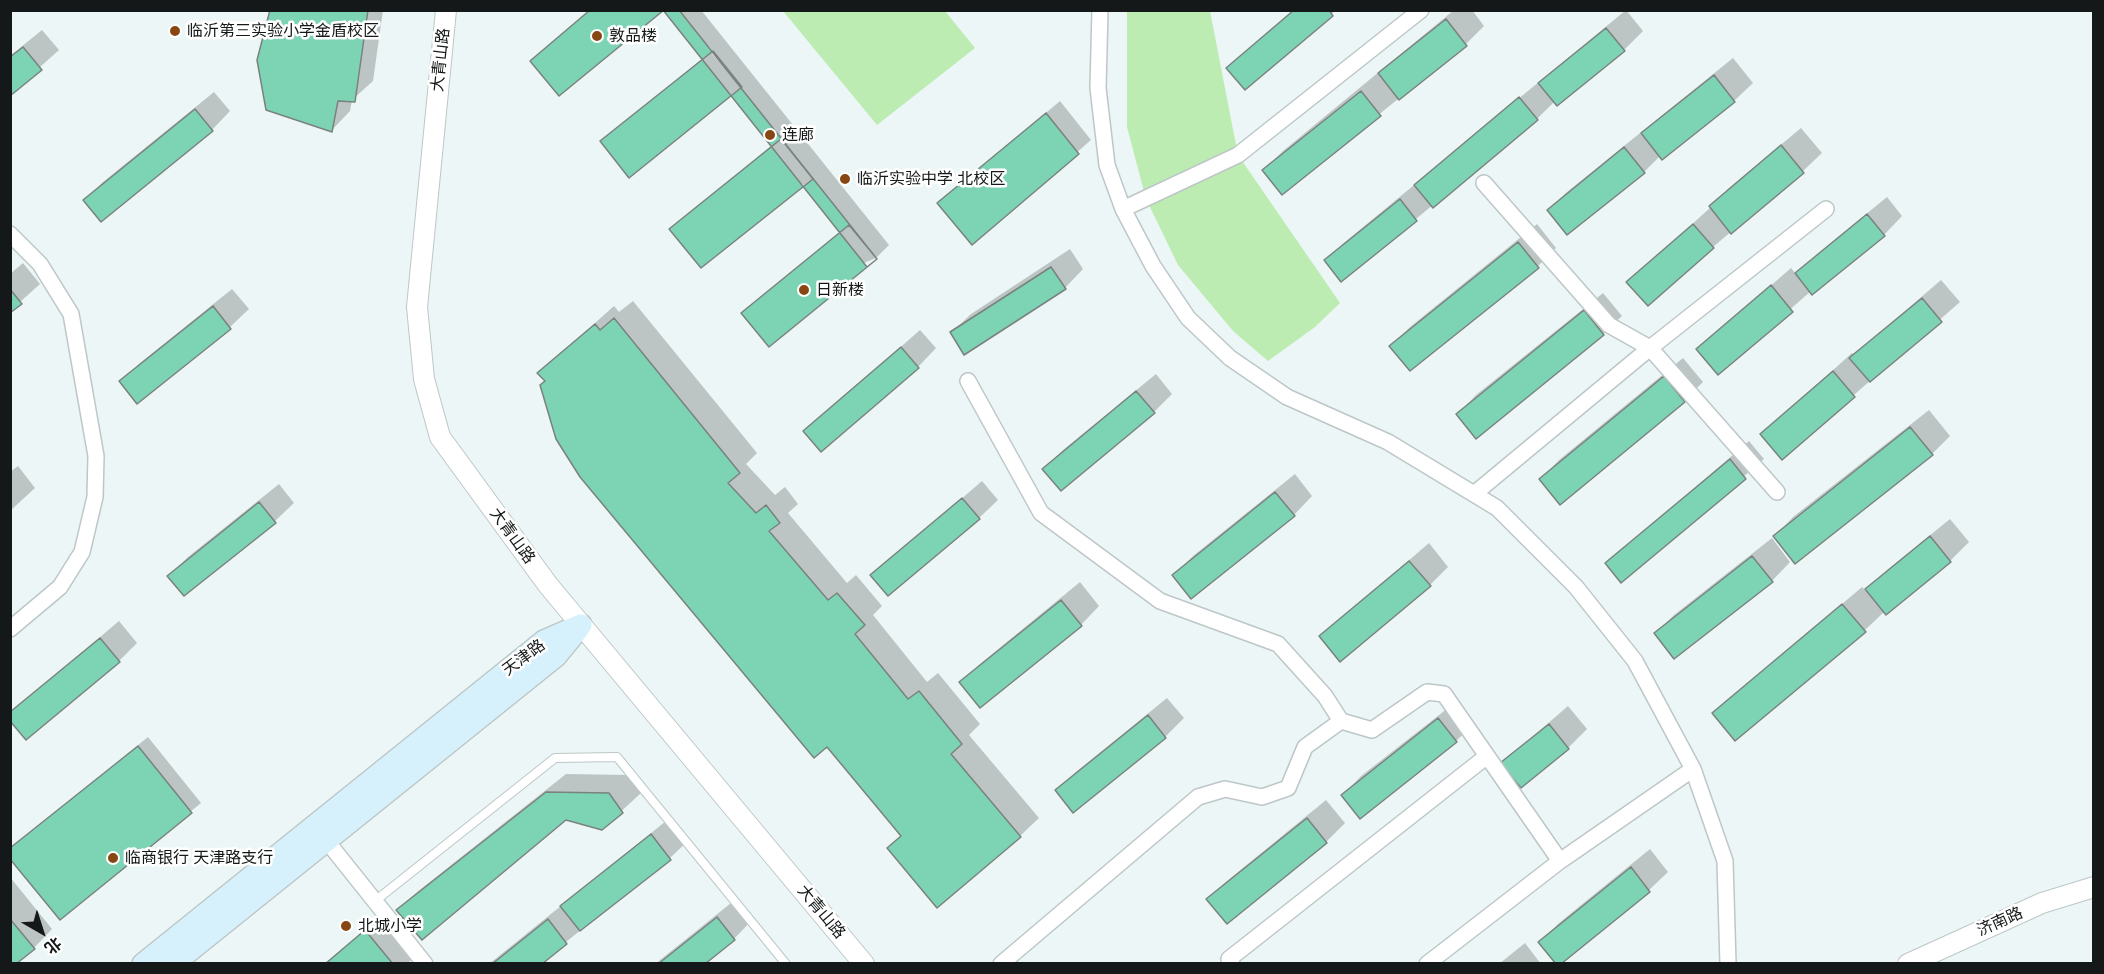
<!DOCTYPE html>
<meta charset="utf-8">
<style>
body{margin:0}
#map{position:relative;width:2104px;height:974px;overflow:hidden;background:#ecf6f6;font-family:"Noto Serif","Noto Sans SC",serif}
canvas{display:block}
.frame{position:absolute;inset:0;border:12px solid #151818;pointer-events:none}
.north{position:absolute;left:12px;top:902px;width:60px;height:60px;-webkit-text-stroke:4px #fff;paint-order:stroke;rotate:141deg;font-size:16px;font-weight:700;line-height:24px;text-align:center;color:#151818}
.north::after{content:'';display:block;margin:auto;width:21px;height:27px;background:#151818;clip-path:polygon(50% 0,100% 100%,50% 72%,0 100%)}
</style>
<div id="map">
<canvas width="2104" height="974"></canvas>
<div class="frame"></div>
<div class="north">北</div>
</div>
<script>
const ctx = document.querySelector('canvas').getContext('2d');
ctx.lineJoin = 'round';
function paint(path, color) { ctx.fillStyle = color; ctx.fill(path, 'evenodd'); }
const poly = rows => new Path2D(rows.map(r => 'M' + r).join(''));
function stroke(path, color, width, dash) { ctx.strokeStyle = color; ctx.lineWidth = width; ctx.lineCap = dash ? 'butt' : 'round'; ctx.setLineDash(dash || []); ctx.stroke(path); }
function label(font, color, halo, rows, align = 'center') {
  ctx.font = font + ' "Noto Serif","Noto Sans SC",serif'; ctx.lineWidth = 5; ctx.setLineDash([]); ctx.textBaseline = 'middle'; ctx.strokeStyle = halo; ctx.fillStyle = color; for (const [text, x, y, turn = 0] of rows) {
    ctx.save(); ctx.translate(x, y); ctx.rotate((+turn || 0) * Math.PI / 180); ctx.textAlign = isNaN(turn) ? turn : align; if (halo) ctx.strokeText(text, 0, 0); ctx.fillText(text, 0, 0); ctx.restore();
  }
}
paint(poly([
 [783,11,945,11,975,48,877,125],
 [1127,11,1210,11,1238,155,1340,303,1315,327,1268,361,1233,331,1178,265,1146,199,1127,127]
]), '#bcecb2');
paint(poly([
 [272,10,383,10,373,81,352,100,350,111,332,130],
 [665,10,701,10,889,245,876,258,743,313,841,231,803,184,671,229,772,145,731,94,602,142,703,58],
 [707,44,742,87,705,46],
 [1293,10,1336,10,1245,88,1228,68],
 [1454,10,1472,10,1484,26,1466,44,1282,193,1264,170,1283,151],
 [1626,10,1643,31,1624,50,1557,104,1555,101,1537,119,1342,280,1326,260,1345,242],
 [42,30,59,50,10,94,10,56],
 [1733,58,1753,83,1734,101,1660,156,1644,172,1549,210,1567,192],
 [214,92,230,111,212,130,85,200,103,182],
 [1060,101,1091,140,973,243,939,203],
 [1801,128,1822,153,1803,171,1713,247,1628,282,1711,207,1729,188],
 [1887,197,1902,216,1884,235,1811,291,1718,373,1698,349,1791,268,1796,274,1816,255],
 [1537,224,1556,248,1538,266,1391,346,1410,327],
 [1070,249,1083,269,1065,288,952,332,971,314],
 [23,263,40,284,10,311,10,274],
 [1941,280,1960,302,1782,458,1762,434,1852,353,1854,355],
 [232,289,249,309,230,327,138,402,121,381,140,363],
 [1603,293,1622,316,1603,334,1458,414,1476,395],
 [633,301,757,453,746,464,775,495,785,487,798,504,788,513,847,583,856,575,882,606,873,615,927,682,938,673,980,724,969,735,1039,818,1020,836,889,848,902,835,539,373,614,306,619,312],
 [920,330,936,348,918,367,805,431],
 [1683,358,1703,382,1684,401,1560,503,1541,479,1559,460],
 [1156,374,1172,394,1154,412,1044,469,1063,450],
 [1929,410,1950,436,1932,454,1775,536,1793,517],
 [1749,441,1764,459,1622,581,1607,563],
 [18,466,35,488,10,511,10,472],
 [1295,474,1312,496,1294,515,1174,575,1193,556],
 [982,481,998,500,979,518,872,576],
 [279,484,294,503,275,521,184,594,169,576,188,557],
 [1950,519,1969,542,1950,561,1887,613,1885,611,1864,631,1714,713,1862,587,1866,591,1886,571],
 [1772,538,1790,562,1772,581,1656,633,1674,615],
 [1429,543,1448,567,1430,585,1321,636],
 [1080,582,1099,606,1081,625,961,682,980,664],
 [119,621,137,643,119,661,10,713],
 [1167,698,1184,718,1165,737,1057,790,1076,772],
 [1457,701,1475,723,1456,741,1343,795,1361,776],
 [1568,706,1587,729,1568,748,1502,763],
 [148,737,201,803,60,918,17,843],
 [566,774,628,775,641,793,602,829,565,819,398,910,417,892],
 [1326,800,1345,823,1326,842,1208,899,1227,881],
 [671,817,689,840,670,858,566,942,539,964,489,964],
 [1650,849,1668,872,1649,890,1559,964,1540,942,1559,923],
 [10,877,52,929,34,948,10,964],
 [736,899,752,920,734,939,702,964,655,964],
 [379,919,412,959,407,964,324,964],
 [1525,943,1541,964,1499,964]
]), '#0003');
const building = poly([
 [270,10,368,10,355,102,338,101,332,132,266,110,257,60,270,10],
 [590,10,664,10,559,96,530,61,590,10],
 [663,10,679,10,877,259,867,267,663,10],
 [1294,10,1329,10,1333,16,1245,90,1226,68,1294,10],
 [1446,19,1467,46,1399,100,1378,73,1446,19],
 [1606,28,1625,51,1557,106,1538,83,1606,28],
 [23,47,42,70,10,96,10,57,23,47],
 [713,51,742,87,629,178,600,141,713,51],
 [1714,75,1735,102,1662,160,1641,133,1714,75],
 [1361,91,1381,116,1282,195,1262,170,1361,91],
 [1519,97,1538,120,1433,208,1414,185,1519,97],
 [195,109,213,131,101,222,83,200,195,109],
 [1046,113,1079,154,972,245,937,203,1046,113],
 [781,139,813,179,701,268,669,229,781,139],
 [1781,145,1804,173,1731,234,1709,206,1781,145],
 [1624,147,1645,173,1567,235,1547,210,1624,147],
 [1400,199,1417,221,1341,282,1324,260,1400,199],
 [1867,214,1885,236,1812,295,1795,273,1867,214],
 [1693,224,1714,248,1648,306,1626,282,1693,224],
 [849,225,877,259,769,347,741,313,849,225],
 [1518,242,1539,268,1410,371,1389,346,1518,242],
 [1051,267,1066,289,964,355,950,332,1051,267],
 [1771,285,1793,312,1718,375,1696,349,1771,285],
 [10,289,22,304,10,313,10,289],
 [1922,298,1942,322,1870,382,1849,358,1922,298],
 [213,306,231,329,137,404,119,381,213,306],
 [1584,310,1604,335,1476,439,1456,414,1584,310],
 [614,318,740,473,728,483,756,513,766,505,780,523,769,531,828,600,837,593,865,625,855,634,908,699,919,691,962,744,951,754,1021,837,937,908,887,848,901,836,827,747,814,758,580,477,556,439,540,385,545,381,537,373,595,324,600,330,614,318],
 [901,347,919,368,821,452,803,431,901,347],
 [1833,371,1855,397,1782,460,1760,434,1833,371],
 [1664,376,1685,402,1560,505,1539,479,1664,376],
 [1136,391,1155,413,1061,491,1042,469,1136,391],
 [1910,427,1933,455,1795,564,1773,536,1910,427],
 [1730,459,1746,479,1621,583,1605,563,1730,459],
 [1275,492,1295,516,1191,599,1172,575,1275,492],
 [962,498,980,519,888,596,870,575,962,498],
 [259,502,276,523,184,596,167,576,259,502],
 [1930,536,1951,562,1886,615,1865,589,1930,536],
 [1752,556,1773,582,1674,659,1654,633,1752,556],
 [1409,561,1431,586,1340,662,1319,636,1409,561],
 [1061,600,1082,626,980,708,959,682,1061,600],
 [1842,604,1866,632,1735,741,1712,713,1842,604],
 [100,638,120,662,26,740,10,721,10,712,100,638],
 [1148,715,1166,738,1073,813,1055,790,1148,715],
 [1438,718,1457,742,1360,819,1341,795,1438,718],
 [1549,724,1569,749,1521,788,1500,763,1549,724],
 [138,746,192,813,60,920,10,859,10,848,138,746],
 [546,792,609,793,623,813,602,830,566,820,422,940,396,910,546,792],
 [1307,818,1327,843,1227,924,1206,899,1307,818],
 [651,834,671,860,580,931,560,906,651,834],
 [1631,867,1650,892,1561,964,1556,964,1538,942,1631,867],
 [717,917,735,940,705,964,658,964,717,917],
 [10,919,35,949,16,964,10,964,10,919],
 [548,919,567,944,542,964,492,964,548,919],
 [365,930,393,964,325,964,365,930]
]);
paint(building, '#7cd4b5');
stroke(building, '#7a827e', 1.5);
const service = poly([
 [375,901,555,758,617,757,786,964]
]);
const minor = poly([
 [1100,10,1098,88,1107,165,1123,209,1153,266,1188,318,1230,358,1287,397,1388,442,1497,508,1576,587,1635,661,1693,769,1725,861,1728,964],
 [1484,183,1609,325,1650,348,1777,492],
 [1123,209,1238,155,1421,10],
 [10,234,40,264,71,314,96,456,95,497,82,552,60,587,10,629],
 [968,381,1041,513,1160,601,1278,644,1325,696,1341,721,1372,730,1427,692,1444,694,1560,861],
 [1474,494,1650,348,1826,209],
 [326,840,425,964],
 [1001,964,1198,797,1225,789,1262,797,1288,788,1305,747,1341,721],
 [1232,964,1229,959,1487,756],
 [1427,964,1560,861,1693,769]
]);
const tertiary = poly([
 [446,10,417,307,424,379,440,437,548,585,864,964],
 [1908,964,2042,903,2094,887]
]);
const secondary = poly([
 [143,964,544,641,581,625],
 [173,964,556,656,579,628]
]);
stroke(service, '#bdc7c7', 10);
stroke(minor, '#bdc7c7', 18);
stroke(tertiary, '#bdc7c7', 22);
stroke(secondary, '#bdc7c7', 24);
stroke(service, '#fff', 8);
stroke(minor, '#fff', 15);
stroke(tertiary, '#fff', 20);
stroke(secondary, '#d7f1fc', 21);
for (const [x, y, r, color] of [
 [175,31,6,"#874612"],
 [597,36,6,"#874612"],
 [770,135,6,"#874612"],
 [845,179,6,"#874612"],
 [804,290,6,"#874612"],
 [113,858,6,"#874612"],
 [346,926,6,"#874612"]
]) { const dot = new Path2D(); dot.arc(x, y, r, 0, 2 * Math.PI); ctx.fillStyle = color; ctx.fill(dot); stroke(dot, '#fff', 2); }
label('16px', '#151818', '#fff', [
 ["临沂第三实验小学金盾校区",187,31],
 ["敦品楼",609,36],
 ["连廊",782,135],
 ["临沂实验中学 北校区",857,179],
 ["日新楼",816,290],
 ["临商银行 天津路支行",125,858],
 ["北城小学",358,926]
], 'left');
label('16px', '#151818', '#fff', [
 ["大青山路",441,60,-84],
 ["大青山路",512,536,54],
 ["天津路",524,658,-37],
 ["大青山路",821,912,50],
 ["济南路",2000,922,-24]
]);
</script>
